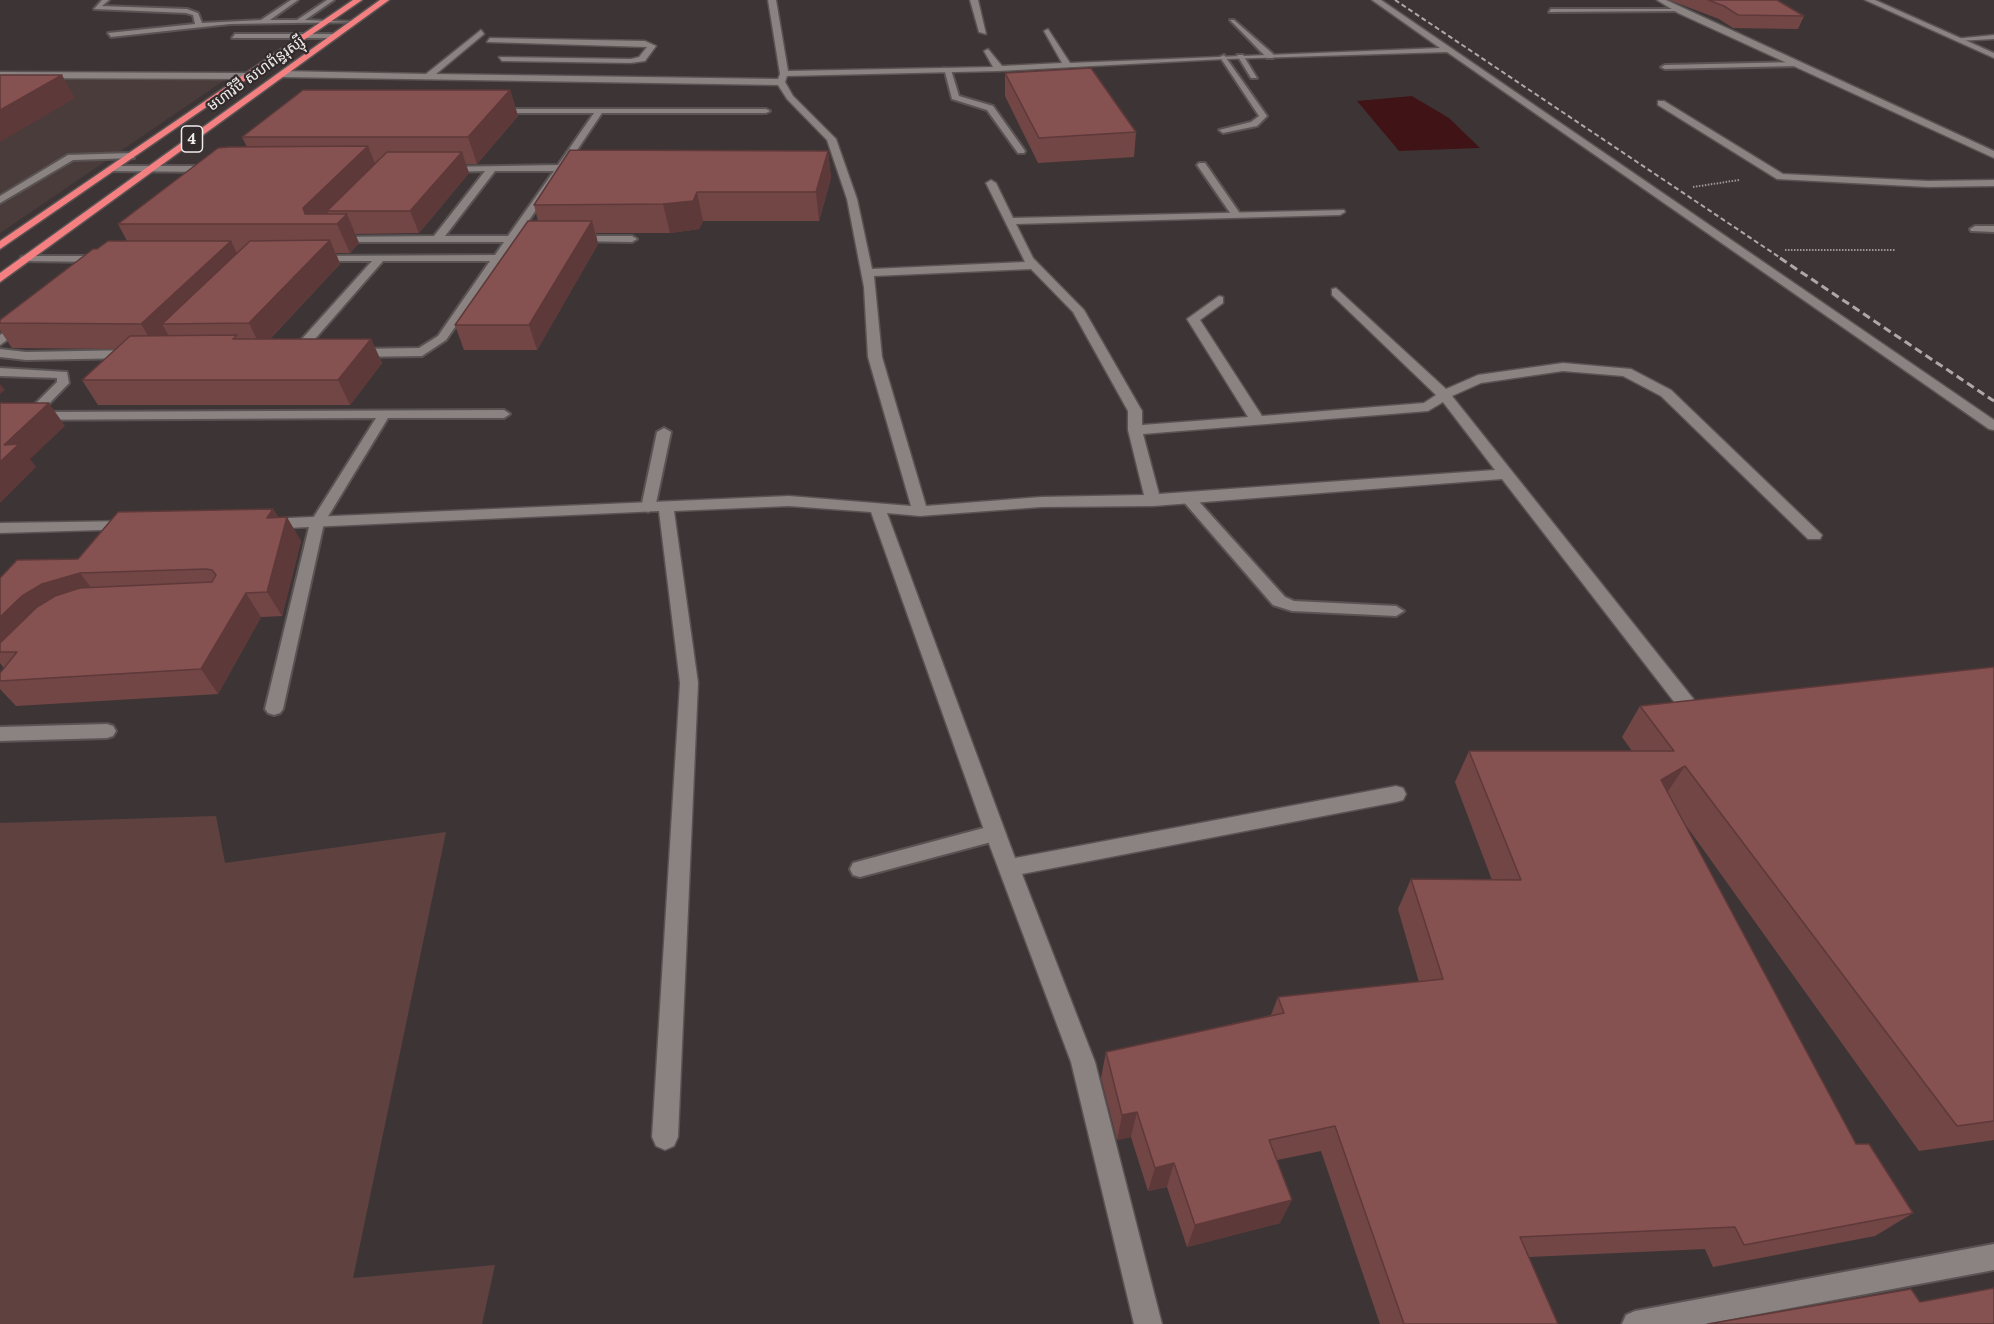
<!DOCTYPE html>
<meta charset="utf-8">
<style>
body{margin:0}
canvas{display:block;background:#3d3535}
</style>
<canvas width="1994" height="1324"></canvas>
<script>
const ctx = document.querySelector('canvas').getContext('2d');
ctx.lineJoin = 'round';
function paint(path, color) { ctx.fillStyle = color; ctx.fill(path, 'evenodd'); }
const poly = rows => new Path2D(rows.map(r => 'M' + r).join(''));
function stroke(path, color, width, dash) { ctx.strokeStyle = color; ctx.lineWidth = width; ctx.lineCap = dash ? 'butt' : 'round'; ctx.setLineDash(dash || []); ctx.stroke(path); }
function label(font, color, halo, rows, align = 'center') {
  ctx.font = font + ' Lora,"Noto Sans Khmer",serif'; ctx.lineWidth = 4.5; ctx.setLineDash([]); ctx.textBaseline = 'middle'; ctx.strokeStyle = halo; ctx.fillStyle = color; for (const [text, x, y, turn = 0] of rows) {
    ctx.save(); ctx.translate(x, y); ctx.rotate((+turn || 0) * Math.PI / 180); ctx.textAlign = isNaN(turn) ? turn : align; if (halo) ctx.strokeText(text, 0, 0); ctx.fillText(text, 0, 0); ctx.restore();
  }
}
paint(poly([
 [0,78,226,79,0,233]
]), '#4b3c3c');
paint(poly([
 [216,816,225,863,446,832,353,1278,495,1265,482,1324,0,1324,0,823]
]), '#5f4140');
paint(poly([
 [1412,96,1449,118,1480,148,1399,151,1357,101]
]), '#401316');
const lane = poly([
 [102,0,109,0,102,6,187,9,198,13,202,23,261,20,291,0,298,0,270,20,297,20,327,0,334,0,305,20,357,22,230,24,111,37,108,33,195,24,193,15,186,13,94,9,102,0],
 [1551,9,1681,9,1684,11,1549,12,1551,9],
 [1230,20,1234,20,1273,54,1273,58,1267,58,1230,20],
 [235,34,335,34,339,36,335,38,232,38,235,34],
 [1224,55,1267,116,1257,126,1223,133,1219,130,1251,122,1259,116,1220,57,1224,55],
 [1237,55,1243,55,1257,78,1251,78,1237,55],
 [1799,62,1796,66,1665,69,1661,67,1665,65,1799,62],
 [944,68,951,70,959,96,993,106,1025,151,1024,153,1018,153,987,110,952,99,944,68],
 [490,109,766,109,770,111,766,113,602,113,567,165,572,168,563,171,518,236,523,239,514,242,446,340,422,356,355,357,349,353,355,349,419,348,438,336,490,261,383,261,300,356,292,356,292,350,372,261,317,261,313,260,313,256,495,255,504,242,336,242,332,241,332,237,434,236,485,171,446,172,443,171,443,167,558,165,594,113,493,113,490,109],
 [495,171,554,171,508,236,445,236,495,171],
 [131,153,134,154,134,158,73,160,0,203,0,196,68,155,131,153],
 [1199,163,1205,163,1241,215,1239,217,1233,217,1197,165,1199,163],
 [112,166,213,166,218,169,213,172,109,171,109,167,112,166],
 [1975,226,1994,226,1994,232,1971,231,1970,229,1975,226],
 [576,236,632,236,637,239,632,242,572,241,572,237,576,236],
 [25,256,102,256,107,259,102,262,21,261,21,257,25,256],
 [19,322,29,324,0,345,0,335,19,322],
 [0,349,26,352,132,350,138,354,132,358,26,360,0,357,0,349],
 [0,368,67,372,69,383,41,412,504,410,510,414,504,418,388,418,324,523,283,709,280,713,274,715,268,713,265,709,310,523,376,418,0,420,0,412,27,412,57,382,57,378,0,376,0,368],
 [664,428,671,432,655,508,648,512,641,508,657,432,664,428],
 [1188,494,1193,495,1285,597,1294,601,1396,606,1404,611,1396,616,1292,611,1273,605,1183,501,1181,498,1188,494],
 [107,724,113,726,116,731,113,736,107,738,0,741,0,727,107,724],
 [995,825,1002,827,1005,833,1002,839,995,841,860,877,853,875,850,869,853,863,860,861,995,825],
 [1994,1244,1994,1270,1705,1324,1622,1324,1626,1315,1635,1311,1994,1244]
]);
const street = poly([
 [768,0,776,0,788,71,993,67,984,51,988,49,1002,66,1062,63,1044,31,1048,29,1070,63,1440,48,1372,0,1381,0,1994,420,1994,430,1989,429,1447,52,1224,59,999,71,787,76,785,82,793,96,836,139,857,199,872,269,1025,262,986,183,991,180,996,183,1013,218,1344,210,1345,212,1340,215,1016,224,1033,258,1084,310,1142,411,1142,425,1248,417,1187,319,1219,296,1223,297,1223,303,1200,320,1262,416,1424,403,1436,395,1332,295,1332,289,1336,288,1446,389,1478,375,1563,363,1631,369,1671,390,1822,535,1820,539,1808,539,1661,396,1623,376,1563,371,1481,383,1452,396,1703,711,1705,716,1703,721,1696,723,1689,721,1502,479,1153,506,1041,507,920,516,887,513,1015,858,1396,786,1403,788,1406,794,1403,800,1396,802,1022,874,1095,1062,1162,1324,1134,1324,1071,1062,985,833,871,512,789,506,674,511,698,683,678,1137,674,1146,665,1150,656,1146,652,1137,680,683,659,511,266,529,258,524,266,519,789,496,911,506,868,357,864,287,847,199,827,140,787,99,778,85,282,77,278,74,282,71,426,74,481,30,484,34,436,74,778,79,780,74,768,0],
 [1031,269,1073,312,1128,411,1128,430,1144,495,1041,497,926,506,882,357,874,276,1031,269],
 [1443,402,1495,470,1159,494,1143,434,1428,411,1443,402],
 [970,0,978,0,986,34,979,32,970,0],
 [1657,0,1666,0,1994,151,1994,158,1678,13,1657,0],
 [1994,35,1994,39,1957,41,1953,39,1994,35],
 [490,38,645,41,656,46,645,61,631,63,502,61,499,57,631,59,639,57,647,47,487,42,490,38],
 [0,72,247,73,251,76,247,79,0,78,0,72],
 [1658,101,1664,101,1783,174,1928,181,1994,180,1994,186,1928,187,1777,179,1658,105,1658,101],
 [130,521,138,526,136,529,0,533,0,523,130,521]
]);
const secondary = poly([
 [1865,0,1875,0,1994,53,1994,58,1865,0]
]);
const highway = poly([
 [353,0,362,0,0,249,0,241,353,0],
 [380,0,389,0,0,282,0,273,380,0]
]);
stroke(lane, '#595353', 4);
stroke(street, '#595353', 3);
stroke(secondary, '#595353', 3);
stroke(highway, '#595353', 3);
stroke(poly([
 [1693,187,1739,180],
 [1785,250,1896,250]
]), '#9c9696', 2, [1.5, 1.5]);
paint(lane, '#8b8282');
paint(street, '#8b8282');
paint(secondary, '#8b8282');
paint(highway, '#f58082');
stroke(poly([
 [1395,0,1782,259]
]), '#aea8a8', 2, [5, 3]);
stroke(poly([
 [1780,258,1994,401]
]), '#aea8a8', 3, [8, 4.5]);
paint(poly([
 [1669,0,1777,0,1804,16,1798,29,1733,28,1719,19],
 [1005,73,1136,132,1134,157,1038,163,1005,96],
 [510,90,518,116,477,164,465,164,469,173,419,233,355,234,359,243,350,253,336,253,340,264,270,339,371,339,382,363,350,405,98,405,82,380,117,349,12,348,0,330,0,320,97,249,127,241,118,224,247,147,242,137],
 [828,151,831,178,819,221,703,221,699,229,670,233,596,233,598,244,537,350,464,350,455,325,538,221,534,205],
 [273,509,278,517,301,541,282,616,261,617,218,694,16,706,0,689,0,673,4,668,0,663,0,578],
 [1994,667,1994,1140,1919,1151,1685,824,1856,1144,1913,1213,1875,1236,1713,1267,1705,1249,1529,1257,1558,1324,1380,1324,1321,1151,1277,1160,1280,1223,1187,1247,1167,1187,1148,1191,1131,1137,1117,1140,1101,1078,1106,1052,1271,1015,1278,997,1419,982,1398,909,1411,879,1492,880,1455,782,1469,751,1632,751,1622,737,1640,706]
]), '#734646');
paint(poly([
 [62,75,75,98,0,142,0,110],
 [510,90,518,116,477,164,468,137],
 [368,146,379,173,327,211,331,222,309,224,303,208],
 [828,151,831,178,819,221,816,192],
 [462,152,469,173,419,233,410,211],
 [697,192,703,221,699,229,670,233,663,204],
 [347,214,359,243,350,253,337,224],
 [592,221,598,244,537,350,529,325],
 [330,240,340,264,261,348,249,323],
 [231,241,242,264,162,324,169,336,156,349,141,324],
 [371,339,382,363,350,405,338,380],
 [0,384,5,390,0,394],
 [49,403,65,426,30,459,36,467,0,503,0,462,4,445],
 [273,509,284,528,287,517,301,541,282,616,267,592,267,518],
 [80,573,99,598,0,652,0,617,22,596,42,584],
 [246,593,261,617,218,694,201,669],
 [1685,766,1665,796,1661,780],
 [1137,1112,1131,1137,1117,1140,1122,1115],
 [1174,1163,1167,1187,1148,1191,1155,1168],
 [1292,1200,1280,1223,1187,1247,1195,1225]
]), '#5e3939');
const building = poly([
 [1708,0,1777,0,1804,16,1738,15,1724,6,1708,0],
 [1091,68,1136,132,1039,138,1005,73,1091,68],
 [0,75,62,75,0,110,0,75],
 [303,90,510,90,468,137,242,137,303,90],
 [368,146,303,208,305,214,347,214,337,224,118,224,218,148,229,147,368,146],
 [570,150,828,151,816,192,697,192,693,201,663,204,534,205,570,150],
 [387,152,462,152,410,211,327,211,387,152],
 [528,221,592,221,529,325,455,325,528,221],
 [330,240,249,323,162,324,250,241,330,240],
 [108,241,231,241,141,324,0,323,0,320,93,249,97,249,108,241],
 [237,335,233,339,371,339,338,380,82,380,130,336,237,335],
 [0,403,49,403,4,445,19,444,0,462,0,403],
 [273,509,267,518,287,517,267,592,246,593,201,669,0,681,0,673,17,652,0,652,0,643,37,607,55,596,80,588,212,582,216,575,212,570,206,569,80,573,42,584,22,596,0,617,0,578,17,560,78,559,118,512,273,509],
 [1994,667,1994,1121,1957,1126,1685,766,1661,780,1856,1144,1869,1144,1913,1213,1744,1245,1735,1227,1520,1237,1558,1324,1404,1324,1335,1126,1269,1140,1292,1200,1195,1225,1174,1163,1155,1168,1137,1112,1122,1115,1106,1052,1284,1013,1278,997,1443,979,1411,879,1521,880,1469,751,1674,751,1640,706,1994,667],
 [1994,1288,1994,1324,1708,1324,1911,1289,1920,1302,1994,1288]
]);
paint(building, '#865151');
stroke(building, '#5e3939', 1.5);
label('15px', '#f1ecec', '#322b2b', [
 ["មហាវិថី សហព័ន្ធរុស្ស៊ី",256,74,-36]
]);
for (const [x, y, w] of [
 [192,139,21]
]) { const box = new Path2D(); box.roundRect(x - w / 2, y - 13, w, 26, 4.5); ctx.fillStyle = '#322b2b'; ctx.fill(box); stroke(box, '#f1ecec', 1.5); }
label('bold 16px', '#f1ecec', null, [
 ["4",192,139]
]);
</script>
